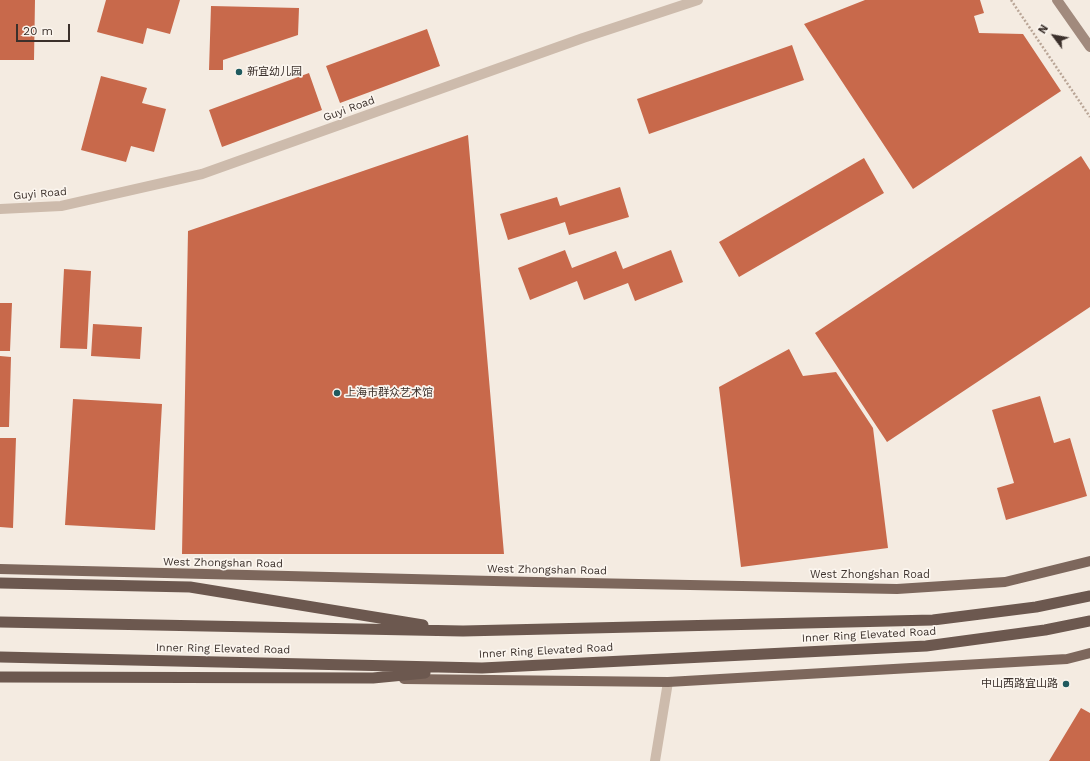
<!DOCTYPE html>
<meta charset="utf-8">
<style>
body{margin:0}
#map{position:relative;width:1090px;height:761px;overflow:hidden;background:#f4ebe1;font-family:"Work Sans",sans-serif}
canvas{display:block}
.north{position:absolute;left:1034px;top:16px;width:40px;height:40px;-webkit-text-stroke:3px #fbf5ee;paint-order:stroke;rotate:302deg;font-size:11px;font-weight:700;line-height:16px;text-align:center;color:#3b302b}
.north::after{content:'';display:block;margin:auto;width:14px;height:18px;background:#3b302b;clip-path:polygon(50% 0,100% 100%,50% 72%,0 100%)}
.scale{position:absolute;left:16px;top:24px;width:54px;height:18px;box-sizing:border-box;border:2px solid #3b302b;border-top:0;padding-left:5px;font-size:12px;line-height:14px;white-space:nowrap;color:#3b302b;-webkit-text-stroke:3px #fbf5ee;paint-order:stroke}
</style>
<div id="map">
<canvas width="1090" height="761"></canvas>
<div class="north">N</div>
<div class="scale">20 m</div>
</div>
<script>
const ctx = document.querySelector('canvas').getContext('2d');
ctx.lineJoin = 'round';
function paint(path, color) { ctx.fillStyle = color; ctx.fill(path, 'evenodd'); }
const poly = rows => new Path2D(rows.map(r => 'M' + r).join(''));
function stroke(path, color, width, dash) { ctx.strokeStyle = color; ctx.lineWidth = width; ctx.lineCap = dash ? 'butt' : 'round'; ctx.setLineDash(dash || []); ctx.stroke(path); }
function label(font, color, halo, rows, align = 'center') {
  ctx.font = font + ' "Work Sans","Noto Sans SC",sans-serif'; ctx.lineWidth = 3.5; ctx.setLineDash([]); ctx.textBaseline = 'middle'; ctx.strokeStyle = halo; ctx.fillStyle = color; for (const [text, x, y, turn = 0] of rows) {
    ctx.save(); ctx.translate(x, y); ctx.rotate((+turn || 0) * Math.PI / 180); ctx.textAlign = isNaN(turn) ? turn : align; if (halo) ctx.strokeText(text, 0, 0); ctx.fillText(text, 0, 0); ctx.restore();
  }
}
paint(poly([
 [0,0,35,0,34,60,0,60],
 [106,0,180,0,170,34,147,28,143,44,97,32],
 [865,0,980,0,984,13,974,16,979,33,1023,34,1061,91,913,189,804,24],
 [211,6,299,8,298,35,223,60,223,70,209,70],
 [427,29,440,66,340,103,326,66],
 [792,45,804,80,649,134,637,99],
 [309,73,322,110,222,147,209,110],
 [101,76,147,88,142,103,166,109,154,152,131,146,126,162,81,150],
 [468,135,504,554,182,554,188,231],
 [1081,156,1090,170,1090,307,887,442,815,333],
 [864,158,884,193,739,277,719,242],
 [620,187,629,217,569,235,565,222,508,240,500,214,557,197,560,206],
 [565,250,572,268,616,251,623,269,671,250,683,282,635,301,628,283,584,300,577,281,530,300,518,268],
 [64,269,91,271,87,349,60,348],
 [0,303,12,303,10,351,0,351],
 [93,324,142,327,140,359,91,356],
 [789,349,803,376,836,372,873,428,888,548,741,567,719,387],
 [0,356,11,357,9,427,0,427],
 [1040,396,1054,443,1070,438,1087,496,1006,520,997,488,1014,483,992,410],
 [73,399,162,404,155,530,65,525],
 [0,438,16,438,13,528,0,527],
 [1081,708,1090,713,1090,761,1049,761]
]), '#c8694b');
stroke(poly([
 [1011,0,1090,117]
]), '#b9a596', 2.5, [2, 2]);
stroke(poly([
 [0,209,61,206,202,174,583,38,698,0],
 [655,761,668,682]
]), '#cdbbac', 10);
stroke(poly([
 [1057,0,1090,47]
]), '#a18a7d', 10);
stroke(poly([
 [0,569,535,582,897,589,1005,582,1090,561],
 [404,679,668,682,1067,659,1090,653]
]), '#7d675c', 10);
stroke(poly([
 [0,583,190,587,423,625],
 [0,622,463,631,933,620,1036,607,1090,596],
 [0,657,482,668,926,646,1045,630,1090,621],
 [0,677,373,678,425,673]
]), '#6c584f', 11);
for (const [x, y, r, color] of [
 [239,72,4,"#1f5a5e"],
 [337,393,4,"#1f5a5e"],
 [1066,684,4,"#1f5a5e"]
]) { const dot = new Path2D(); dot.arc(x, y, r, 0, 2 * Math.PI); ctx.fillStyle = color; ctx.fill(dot); stroke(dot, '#fbf5ee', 1.5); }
label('11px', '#3b302b', '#fbf5ee', [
 ["新宜幼儿园",247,72],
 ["上海市群众艺术馆",345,393],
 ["中山西路宜山路",1058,684,"right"]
], 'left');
label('11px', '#3b302b', '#fbf5ee', [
 ["Guyi Road",349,109,-20],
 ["Guyi Road",40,194,-5],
 ["West Zhongshan Road",223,563,1],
 ["West Zhongshan Road",547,570,1],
 ["West Zhongshan Road",870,575],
 ["Inner Ring Elevated Road",869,635,-3],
 ["Inner Ring Elevated Road",223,649,1],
 ["Inner Ring Elevated Road",546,651,-3]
]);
</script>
